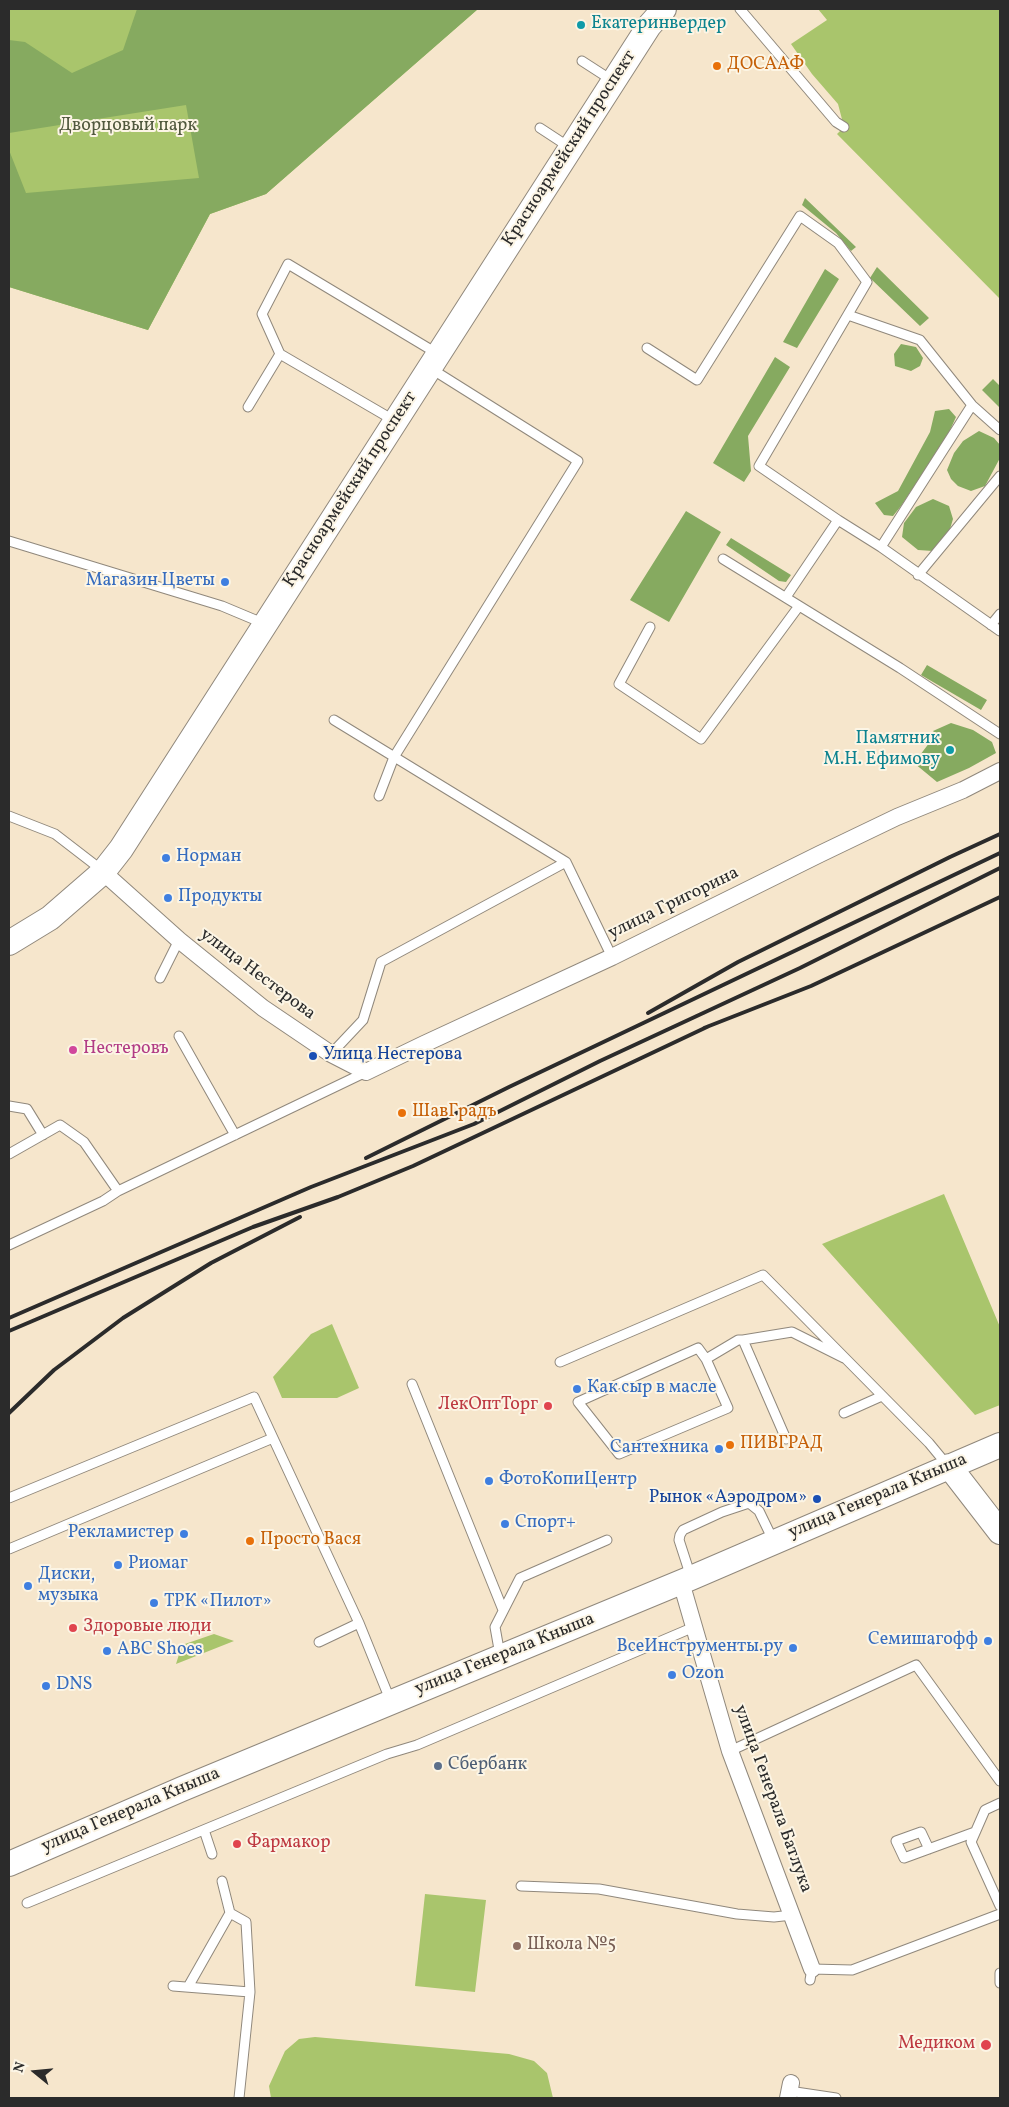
<!DOCTYPE html>
<meta charset="utf-8">
<style>
body{margin:0}
#map{position:relative;width:1009px;height:2107px;overflow:hidden;background:#f6e6cc;font-family:Vollkorn,serif}
canvas{display:block}
.frame{position:absolute;inset:0;border:10px solid #2b2b2b;pointer-events:none}
.north{position:absolute;left:10px;top:2047px;width:50px;height:50px;-webkit-text-stroke:4px #fcf5e5;paint-order:stroke;rotate:287deg;font-size:14px;font-weight:700;line-height:20px;text-align:center;color:#2b2b2b}
.north::after{content:'';display:block;margin:auto;width:18px;height:22px;background:#2b2b2b;clip-path:polygon(50% 0,100% 100%,50% 72%,0 100%)}
</style>
<div id="map">
<canvas width="1009" height="2107"></canvas>
<div class="frame"></div>
<div class="north">N</div>
</div>
<script>
const ctx = document.querySelector('canvas').getContext('2d');
ctx.lineJoin = 'round';
function paint(path, color) { ctx.fillStyle = color; ctx.fill(path, 'evenodd'); }
const poly = rows => new Path2D(rows.map(r => 'M' + r).join(''));
function stroke(path, color, width, dash) { ctx.strokeStyle = color; ctx.lineWidth = width; ctx.lineCap = dash ? 'butt' : 'round'; ctx.setLineDash(dash || []); ctx.stroke(path); }
function label(font, color, halo, rows, align = 'center') {
  ctx.font = font + ' Vollkorn,serif'; ctx.lineWidth = 4; ctx.setLineDash([]); ctx.textBaseline = 'middle'; ctx.strokeStyle = halo; ctx.fillStyle = color; for (const [text, x, y, turn = 0] of rows) {
    ctx.save(); ctx.translate(x, y); ctx.rotate((+turn || 0) * Math.PI / 180); ctx.textAlign = isNaN(turn) ? turn : align; if (halo) ctx.strokeText(text, 0, 0); ctx.fillText(text, 0, 0); ctx.restore();
  }
}
paint(poly([
 [9,9,478,9,266,194,210,214,148,330,9,287],
 [818,9,1000,9,1000,299,837,134,844,127,838,104,812,74,791,44,827,20],
 [944,1194,1000,1327,1000,1405,975,1415,822,1244],
 [332,1324,359,1388,337,1398,282,1398,273,1377,311,1334],
 [214,1634,234,1641,176,1664,182,1645],
 [425,1894,486,1900,475,1992,415,1986],
 [315,2037,509,2054,534,2061,547,2073,553,2098,271,2098,269,2086,285,2051,299,2039]
]), '#a9c56c');
paint(poly([
 [137,9,478,9,266,194,210,214,148,330,9,287,9,150,26,193,199,178,186,105,9,133,9,40,25,42,72,73,123,50],
 [805,198,856,247,851,251,836,233,802,205],
 [877,267,929,318,920,326,870,278],
 [825,269,839,279,797,348,783,342],
 [901,344,916,347,923,358,920,366,911,371,895,366,894,354],
 [775,357,790,367,748,436,751,471,744,482,713,463],
 [993,379,1000,386,1000,408,982,390],
 [949,409,956,417,947,437,901,506,893,516,884,515,875,503,898,491,930,432,935,411],
 [979,431,994,438,1000,445,1000,458,985,486,971,491,958,486,951,479,947,470,954,453,963,441],
 [933,499,949,506,953,519,950,529,933,551,918,550,902,537,904,523,916,507],
 [686,511,721,532,669,622,630,600],
 [731,538,791,575,786,582,779,581,726,545],
 [927,665,987,700,981,710,921,675],
 [951,723,973,730,992,742,996,753,969,768,937,782,914,763,936,734,933,731]
]), '#86aa60');
const lane = poly([
 [740,9,836,122,844,127],
 [582,61,613,81],
 [540,128,569,147],
 [848,315,920,340,972,405,1000,430],
 [647,348,697,380,800,216,838,243,867,282,759,466,838,520,786,597],
 [280,354,262,314,288,264,438,354],
 [248,407,280,354,395,421],
 [838,520,881,547,1000,631],
 [9,541,222,606,265,624],
 [881,547,972,405],
 [723,559,900,668,1000,734],
 [918,575,1000,476],
 [991,625,1000,614],
 [650,627,619,684,701,739,799,606],
 [334,720,566,862],
 [379,796,394,757,578,461,430,368],
 [9,816,55,834,103,871],
 [160,978,179,940],
 [179,1036,235,1135],
 [331,1054,363,1020,381,962,566,862,612,957],
 [9,1106,27,1109,43,1135],
 [9,1154,60,1125,84,1142,118,1191,366,1072],
 [9,1245,103,1201,118,1191],
 [743,1340,786,1439],
 [706,1359,728,1408,619,1454,578,1402,698,1348,706,1359,738,1340,743,1340,792,1332,844,1358],
 [560,1362,763,1275,929,1443,948,1466],
 [412,1384,503,1610],
 [844,1413,882,1396],
 [9,1498,254,1397,273,1438],
 [9,1549,273,1438,359,1623],
 [691,1577,679,1540,680,1535,683,1530,722,1512,749,1503,759,1511,774,1542],
 [319,1642,359,1623,391,1702],
 [500,1655,495,1627,520,1578,607,1540],
 [730,1751,916,1665,1000,1781],
 [1000,1803,985,1810,971,1842,1000,1906],
 [204,1830,212,1854],
 [929,1849,921,1832,896,1841,904,1858,975,1832],
 [222,1881,230,1913],
 [521,1886,599,1889,737,1914,774,1917,792,1915],
 [27,1903,387,1754,417,1745,694,1627],
 [810,1980,812,1969,852,1970,1000,1914],
 [1000,1983,1000,1973],
 [173,1986,250,1992],
 [188,1987,230,1913,246,1922,250,1992,239,2098],
 [789,2091,836,2098]
]);
const street = poly([
 [103,872,179,940,263,1008,331,1054,366,1072,424,1044,612,957,820,854,897,817,963,790,1000,771],
 [681,1582,730,1751,812,1969],
 [788,2098,791,2083]
]);
const secondary = poly([
 [9,943,50,918,103,872,121,849,649,26,664,9],
 [949,1466,1000,1532],
 [9,1864,182,1789,691,1578,1000,1445]
]);
stroke(lane, '#90887c', 11);
stroke(street, '#90887c', 18);
stroke(secondary, '#90887c', 26);
stroke(lane, '#fff', 9);
stroke(street, '#fff', 16);
stroke(secondary, '#fff', 24);
stroke(poly([
 [648,1013,738,962,950,857,1000,834],
 [704,1028,811,986,1000,897],
 [366,1158,509,1087,1000,853],
 [9,1318,311,1187,474,1124,600,1061,800,968,1000,868],
 [9,1331,253,1227,338,1197,413,1166,709,1026],
 [9,1413,54,1370,123,1318,211,1263,300,1217]
]), '#2b2b2b', 4);
for (const [x, y, r, color] of [
 [581,25,5,"#0f9aa8"],
 [717,66,5,"#e8710a"],
 [225,582,5,"#3f7fe0"],
 [950,750,5,"#0f9aa8"],
 [166,858,5,"#3f7fe0"],
 [168,898,5,"#3f7fe0"],
 [73,1050,5,"#d1479c"],
 [313,1056,5,"#1a4fb4"],
 [402,1113,5,"#e8710a"],
 [577,1389,5,"#3f7fe0"],
 [548,1406,5,"#e0444e"],
 [730,1445,5,"#e8710a"],
 [719,1449,5,"#3f7fe0"],
 [489,1481,5,"#3f7fe0"],
 [817,1499,5,"#1a4fb4"],
 [505,1524,5,"#3f7fe0"],
 [184,1534,5,"#3f7fe0"],
 [250,1541,5,"#e8710a"],
 [118,1565,5,"#3f7fe0"],
 [28,1586,5,"#3f7fe0"],
 [154,1603,5,"#3f7fe0"],
 [73,1628,5,"#e0444e"],
 [988,1641,5,"#3f7fe0"],
 [793,1648,5,"#3f7fe0"],
 [107,1651,5,"#3f7fe0"],
 [672,1675,5,"#3f7fe0"],
 [46,1686,5,"#3f7fe0"],
 [438,1766,5,"#5c6f8a"],
 [237,1844,5,"#e0444e"],
 [517,1946,5,"#8d6e63"],
 [986,2045,6,"#e0444e"]
]) { const dot = new Path2D(); dot.arc(x, y, r, 0, 2 * Math.PI); ctx.fillStyle = color; ctx.fill(dot); stroke(dot, '#fcf5e5', 2); }
label('18px', '#0d838f', '#fcf5e5', [
 ["Екатеринвердер",591,25],
 ["Памятник",940,740,"right"],
 ["М.Н. Ефимову",940,761,"right"]
], 'left');
label('18px', '#c56008', '#fcf5e5', [
 ["ДОСААФ",727,66],
 ["ШавГрадъ",412,1113],
 ["ПИВГРАД",740,1445],
 ["Просто Вася",260,1541]
], 'left');
label('18px', '#51593e', '#fcf5e5', [
 ["Дворцовый парк",128,127]
]);
label('18px', '#2b2b2b', '#fcf5e5', [
 ["Красноармейский проспект",570,149,-57],
 ["Красноармейский проспект",351,490,-57],
 ["улица Григорина",674,904,-26],
 ["улица Нестерова",257,975,37],
 ["улица Генерала Кныша",878,1497,-23],
 ["улица Генерала Кныша",505,1655,-22],
 ["улица Генерала Батлука",772,1799,70],
 ["улица Генерала Кныша",131,1811,-23]
]);
label('18px', '#366cbe', '#fcf5e5', [
 ["Магазин Цветы",215,582,"right"],
 ["Норман",176,858],
 ["Продукты",178,898],
 ["Как сыр в масле",587,1389],
 ["Сантехника",709,1449,"right"],
 ["ФотоКопиЦентр",499,1481],
 ["Спорт+",515,1524],
 ["Рекламистер",174,1534,"right"],
 ["Риомаг",128,1565],
 ["Диски,",38,1576],
 ["музыка",38,1597],
 ["ТРК «Пилот»",164,1603],
 ["Семишагофф",978,1641,"right"],
 ["ВсеИнструменты.ру",783,1648,"right"],
 ["ABC Shoes",117,1651],
 ["Ozon",682,1675],
 ["DNS",56,1686]
], 'left');
label('18px', '#b23c85', '#fcf5e5', [
 ["Нестеровъ",83,1050]
], 'left');
label('18px', '#164399', '#fcf5e5', [
 ["Улица Нестерова",323,1056],
 ["Рынок «Аэродром»",807,1499,"right"]
], 'left');
label('18px', '#be3a42', '#fcf5e5', [
 ["ЛекОптТорг",538,1406],
 ["Здоровые люди",83,1628,"left"],
 ["Фармакор",247,1844,"left"],
 ["Медиком",975,2045]
], 'right');
label('18px', '#4e5e75', '#fcf5e5', [
 ["Сбербанк",448,1766]
], 'left');
label('18px', '#785e54', '#fcf5e5', [
 ["Школа №5",527,1946]
], 'left');
</script>
